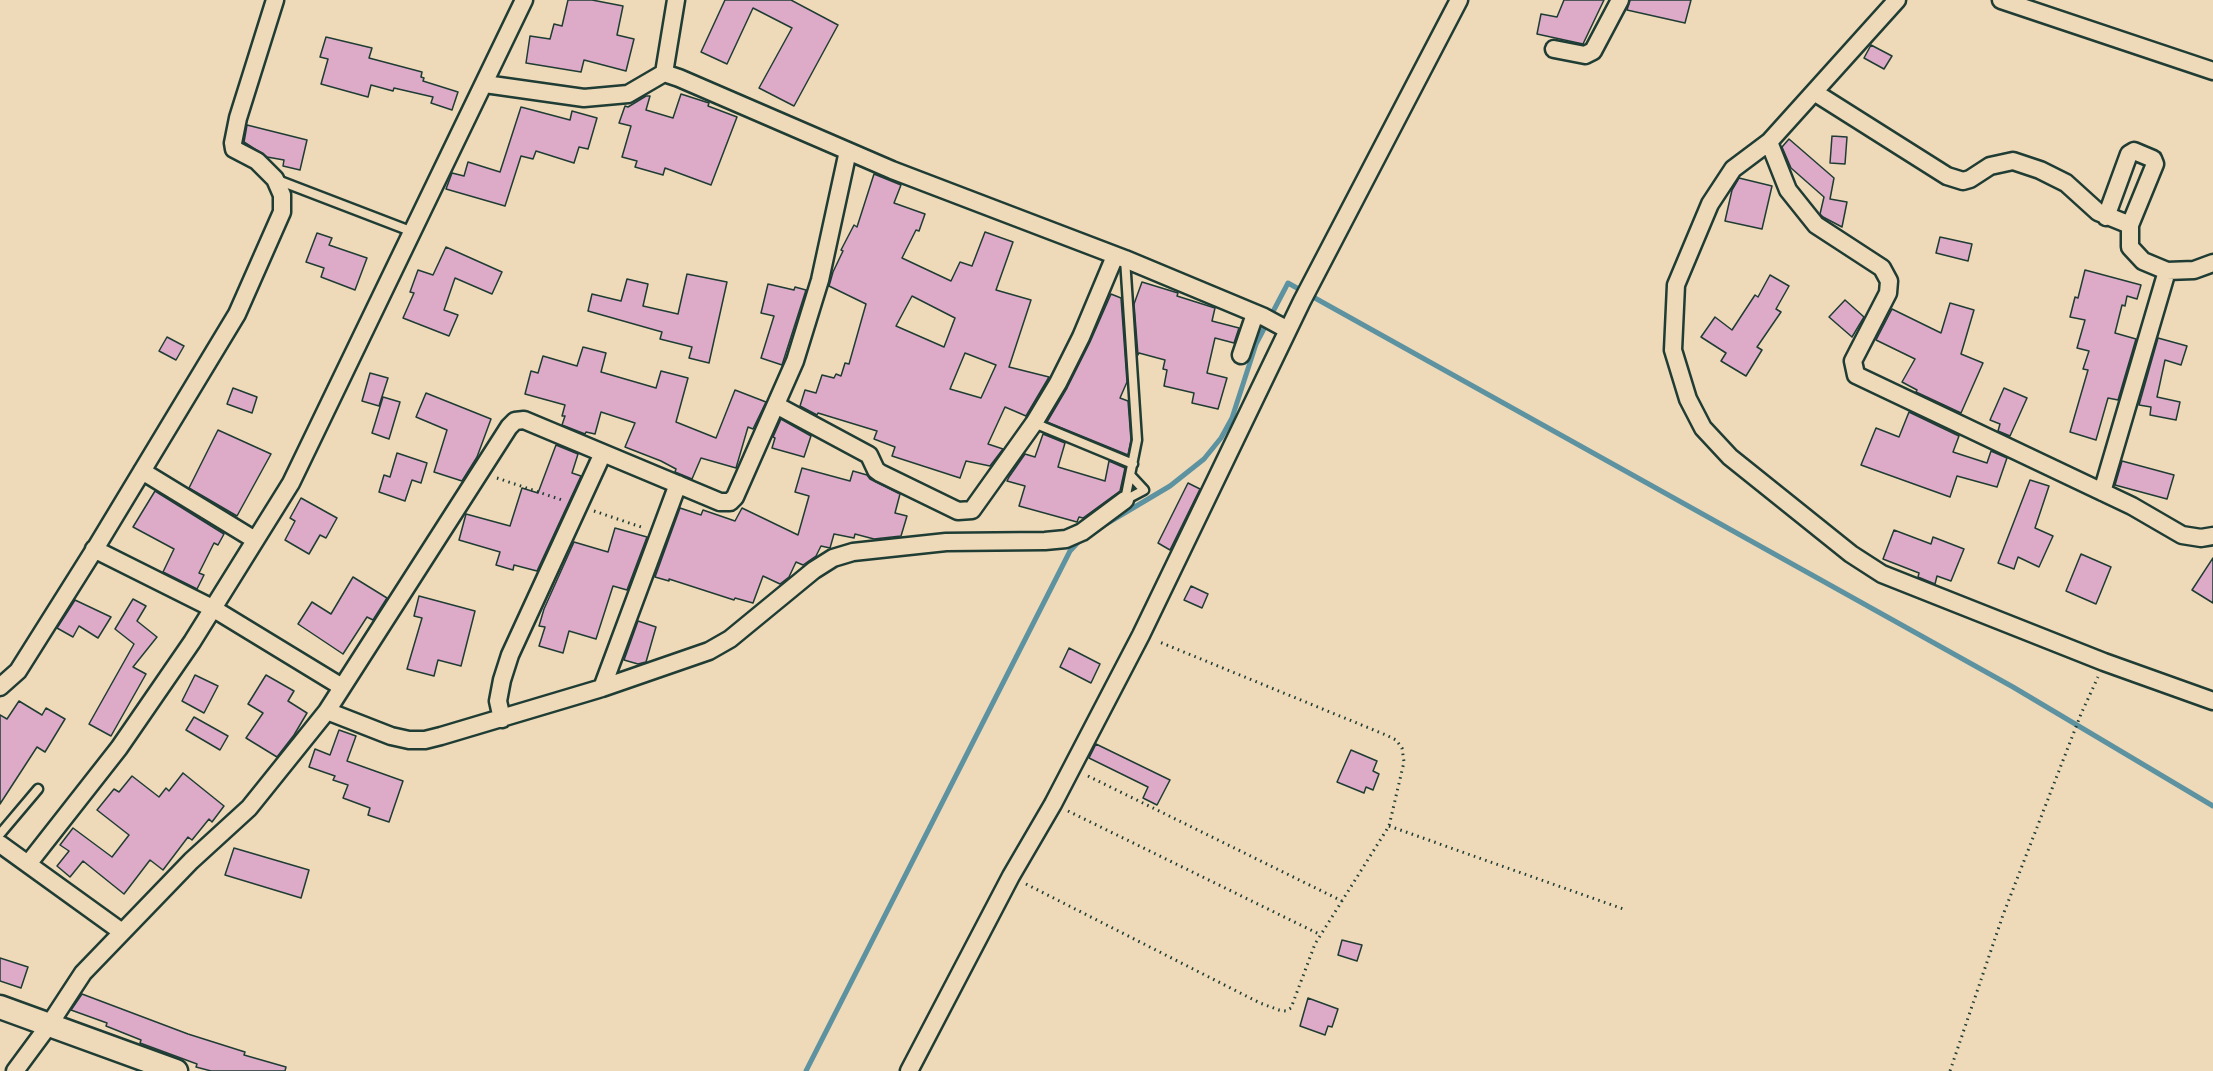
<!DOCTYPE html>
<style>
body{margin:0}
canvas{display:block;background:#eed9b8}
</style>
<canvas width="2213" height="1071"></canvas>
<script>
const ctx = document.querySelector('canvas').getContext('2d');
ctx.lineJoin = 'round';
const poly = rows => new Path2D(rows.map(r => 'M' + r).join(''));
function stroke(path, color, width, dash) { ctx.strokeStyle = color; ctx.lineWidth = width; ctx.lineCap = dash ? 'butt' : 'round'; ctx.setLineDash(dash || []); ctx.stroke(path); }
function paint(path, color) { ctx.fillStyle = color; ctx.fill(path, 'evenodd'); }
stroke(poly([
 [1101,527,1170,486,1204,459,1221,438,1232,418,1256,344,1288,283,2013,687,2213,806],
 [806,1071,1070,551,1082,538]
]), '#5d92a1', 5);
const building = poly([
 [568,0,592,0,623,6,617,35,634,39,626,71,584,60,581,72,526,63,530,36,550,39,554,24,562,26,568,0],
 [725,0,791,0,838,25,794,106,759,88,792,28,753,8,727,64,701,52,725,0],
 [1564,0,1604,0,1583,44,1537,34,1541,14,1557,17,1564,0],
 [1630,0,1691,0,1685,23,1627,10,1630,0],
 [326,37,372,48,369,58,422,72,421,77,424,78,423,81,458,92,452,110,431,103,433,97,394,88,393,91,371,85,368,97,321,84,328,59,320,57,326,37],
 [1871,45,1892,56,1884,69,1864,58,1871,45],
 [681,94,709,103,708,106,737,117,711,185,665,168,663,175,635,167,637,161,622,157,631,126,619,123,625,106,628,107,646,96,650,96,646,110,673,118,681,94],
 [521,107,570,120,572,111,597,118,588,149,579,147,574,163,536,151,533,159,521,156,505,206,446,189,452,173,464,176,468,162,500,172,521,107],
 [247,125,307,140,300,170,283,166,284,160,267,157,244,142,247,125],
 [1832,136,1847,137,1845,164,1830,163,1832,136],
 [1789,139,1834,178,1830,199,1847,202,1842,227,1823,217,1820,214,1824,197,1791,168,1782,147,1789,139],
 [874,174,901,185,894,203,925,214,919,231,916,230,902,258,951,281,960,262,972,266,985,232,1013,242,996,290,1031,300,1009,367,1049,377,1026,416,1005,407,988,444,1003,449,990,466,966,461,960,478,892,456,895,447,874,439,877,431,818,413,817,415,800,406,805,390,816,393,822,375,834,378,836,374,841,376,845,363,849,364,866,304,829,286,833,272,843,251,841,250,854,225,857,227,874,174],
 [912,296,955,318,944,347,896,326,912,296],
 [965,353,996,365,981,398,950,389,965,353],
 [1739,178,1772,186,1762,229,1725,221,1732,190,1739,178],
 [317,233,332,238,329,245,367,258,355,290,321,277,324,268,306,262,317,233],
 [1940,237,1972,244,1968,261,1936,253,1940,237],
 [446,247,502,272,492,294,455,278,444,310,458,315,449,336,403,318,414,293,410,292,418,270,433,275,446,247],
 [2085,270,2141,285,2137,299,2127,296,2125,306,2122,305,2115,333,2136,339,2118,400,2108,398,2096,440,2070,432,2088,370,2083,369,2089,351,2077,348,2085,320,2070,317,2075,297,2078,298,2085,270],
 [687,274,727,282,709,363,689,358,692,347,660,339,662,332,588,311,592,294,621,301,627,279,648,284,643,306,678,314,687,274],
 [1770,275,1789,286,1776,309,1781,312,1757,347,1762,350,1746,376,1721,361,1726,353,1701,337,1715,317,1732,330,1755,295,1758,297,1770,275],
 [1142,282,1178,293,1177,296,1215,308,1212,321,1239,328,1234,343,1215,338,1207,373,1227,378,1218,409,1192,403,1194,393,1164,386,1167,370,1163,369,1165,360,1139,353,1138,355,1134,304,1142,282],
 [768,284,794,290,795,287,806,290,782,365,761,358,774,316,761,313,768,284],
 [1111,294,1121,298,1127,382,1120,398,1128,401,1131,440,1128,455,1047,422,1067,388,1090,342,1111,294],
 [1845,300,1864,317,1852,337,1829,317,1845,300],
 [1950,303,1974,310,1961,354,1983,363,1961,413,1916,392,1917,390,1902,382,1915,359,1876,340,1892,309,1941,333,1950,303],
 [167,337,184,346,176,360,159,351,167,337],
 [2158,338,2187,346,2181,365,2165,360,2157,397,2180,402,2176,420,2150,415,2151,407,2139,405,2158,338],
 [583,347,606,353,601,372,656,388,661,371,688,378,676,422,716,438,735,390,766,402,753,429,748,427,736,468,701,458,692,479,675,472,676,469,661,461,625,447,635,423,601,412,595,434,586,432,585,434,562,425,565,416,562,416,565,405,525,394,531,371,538,373,543,356,577,366,583,347],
 [370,373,388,378,379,406,362,401,370,373],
 [233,388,257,397,252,413,227,404,233,388],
 [2004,388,2027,398,2010,436,1998,431,2000,424,1990,420,2004,388],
 [426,393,491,419,477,457,462,481,434,472,447,430,416,417,426,393],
 [383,397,400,402,389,439,372,433,383,397],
 [1909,412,1959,436,1953,452,1987,463,1991,451,2007,458,1997,487,1957,476,1950,497,1861,465,1876,428,1899,437,1909,412],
 [781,419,811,436,804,457,772,448,775,438,773,437,781,419],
 [218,430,271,454,237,516,189,488,218,430],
 [1043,434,1065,443,1058,467,1105,481,1109,461,1125,468,1120,491,1083,518,1079,517,1077,522,1019,506,1025,486,1007,481,1009,477,1025,454,1035,457,1043,434],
 [556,445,578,454,572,473,581,476,537,571,514,565,513,570,496,565,500,552,459,540,466,514,510,526,522,488,538,493,556,445],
 [397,453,427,463,421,483,412,480,405,501,379,492,384,475,390,477,397,453],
 [2122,461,2174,475,2167,499,2115,485,2122,461],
 [802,468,850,481,853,471,867,475,870,479,900,494,895,513,907,516,901,536,874,539,855,534,854,538,834,534,830,548,821,546,816,556,803,565,796,562,789,577,780,584,763,576,753,603,735,598,734,600,669,579,669,581,655,577,680,508,701,515,703,510,735,521,742,508,798,535,809,496,795,492,802,468],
 [2030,480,2049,486,2035,528,2053,536,2039,567,2018,557,2014,569,1998,563,2030,480],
 [1188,483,1200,489,1170,550,1158,543,1188,483],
 [155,491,224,534,218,545,214,543,199,573,204,575,197,589,163,572,174,549,133,527,155,491],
 [301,498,337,518,326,538,320,535,309,554,285,540,295,521,290,518,301,498],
 [615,528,647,537,627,590,613,586,596,639,569,631,563,653,539,646,545,627,539,626,544,609,574,542,608,552,615,528],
 [1894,530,1931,544,1933,537,1964,549,1951,581,1937,576,1935,584,1918,577,1919,573,1883,559,1894,530],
 [2081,554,2111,567,2096,604,2066,591,2081,554],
 [2213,558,2213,603,2192,590,2213,558],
 [353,577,387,598,373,620,367,617,343,654,298,624,312,602,331,614,353,577],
 [1191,586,1208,594,1202,608,1184,600,1191,586],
 [419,596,475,611,461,666,438,660,434,676,407,669,422,618,414,616,419,596],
 [133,599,146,606,137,621,157,637,133,667,146,674,111,736,89,724,134,644,115,629,133,599],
 [75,600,111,617,98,638,79,626,73,637,57,628,75,600],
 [638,621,656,627,646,662,638,664,624,660,638,621],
 [1069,648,1100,664,1091,683,1060,667,1069,648],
 [195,675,218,686,204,713,182,701,195,675],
 [266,675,294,691,288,701,307,713,294,735,277,757,246,738,263,713,248,704,266,675],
 [19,701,42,715,46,708,65,719,45,752,37,747,0,804,0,715,7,719,19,701],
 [194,717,228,736,220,750,186,730,194,717],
 [339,730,356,736,347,761,403,781,389,822,368,815,370,808,343,798,348,785,333,780,335,776,309,767,315,749,330,755,339,730],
 [1096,744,1170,780,1157,805,1143,798,1148,787,1089,758,1096,744],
 [1351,750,1377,761,1373,771,1379,774,1373,790,1366,787,1364,793,1337,782,1351,750],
 [183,773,224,806,212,822,209,819,192,840,188,837,163,870,150,860,124,894,83,861,70,877,57,866,69,851,60,845,73,828,112,857,129,835,97,810,114,789,119,792,132,776,159,797,166,788,169,791,183,773],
 [234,848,309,870,301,898,225,875,234,848],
 [1342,940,1362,945,1357,961,1338,955,1342,940],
 [0,958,28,967,21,988,0,981,0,958],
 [82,994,188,1034,245,1052,244,1055,286,1067,285,1071,211,1071,196,1067,197,1064,140,1043,141,1040,106,1026,107,1023,71,1010,82,994],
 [1308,998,1338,1009,1332,1027,1328,1026,1325,1035,1300,1026,1308,998]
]);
paint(building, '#ddaac7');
stroke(building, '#1f3d34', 1.5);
const lane = poly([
 [275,179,413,232],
 [1125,259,1137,440,1125,500],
 [1034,423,1133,464],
 [1125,500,1144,490,1131,476],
 [0,834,38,789]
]);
const street = poly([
 [1897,0,1769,142,1733,169,1710,204,1676,285,1673,350,1688,399,1703,428,1730,457,1851,554,1882,574,2104,662,2213,701],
 [2001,0,2213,71],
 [1554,49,1585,55,1593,51,1620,0],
 [485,84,584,98,628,94,664,73],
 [1814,92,1947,176,1963,181,1970,179,1990,166,2013,161,2040,170,2066,183,2098,212,2130,225],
 [1769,142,1788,190,1816,225,1882,268,1889,281,1888,293,1853,361,1856,375,2132,506,2182,535,2201,538,2213,536],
 [848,151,892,170,1125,259,1264,317,1288,330],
 [2106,217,2129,154,2134,151,2153,159,2155,164,2130,225,2130,247,2143,261,2167,271,2194,270,2213,263],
 [1241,355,1255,314],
 [776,405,869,455,876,470,880,473,958,511,972,510,1034,423,1058,383,1081,337,1115,256],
 [142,471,255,540],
 [2102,492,2167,271],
 [94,549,214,609,342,687],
 [0,687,18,671,98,544,237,314,282,212,282,195,275,179,257,161,234,149,233,143,238,118,275,0],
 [602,688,678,484],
 [327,711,391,736,409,740,425,740,441,736,602,688,709,651,730,639,814,570,833,558,853,552,946,542,1045,541,1066,539,1082,532,1125,500],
 [502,719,498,701,502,680,510,655,603,453],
 [0,844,122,932],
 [28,864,119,748,192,642,291,483,524,0],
 [15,1071,49,1025,83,973,191,861,249,808,327,711,509,427,515,421,524,420,720,502,730,502,735,497,795,361,820,280,848,151,679,78,664,73,676,0],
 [909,1071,1011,876,1053,804,1141,635,1302,301,1459,0]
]);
const secondary = poly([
 [0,1007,176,1071]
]);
stroke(lane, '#1f3d34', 13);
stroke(street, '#1f3d34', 21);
stroke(secondary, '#1f3d34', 27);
stroke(poly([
 [497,478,562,500],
 [594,511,644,528],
 [1088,776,1342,901],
 [1068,811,1321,935],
 [1389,826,1626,910],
 [1026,884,1260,1003,1279,1010,1286,1011,1291,1008,1315,944,1389,826,1404,762,1402,748,1396,740,1386,735,1157,641],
 [1950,1071,2003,915,2081,714,2098,677]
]), '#1f3d34', 3, [1.5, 4.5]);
stroke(lane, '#eed9b8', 8);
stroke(street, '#eed9b8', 16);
stroke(secondary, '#eed9b8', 22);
</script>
